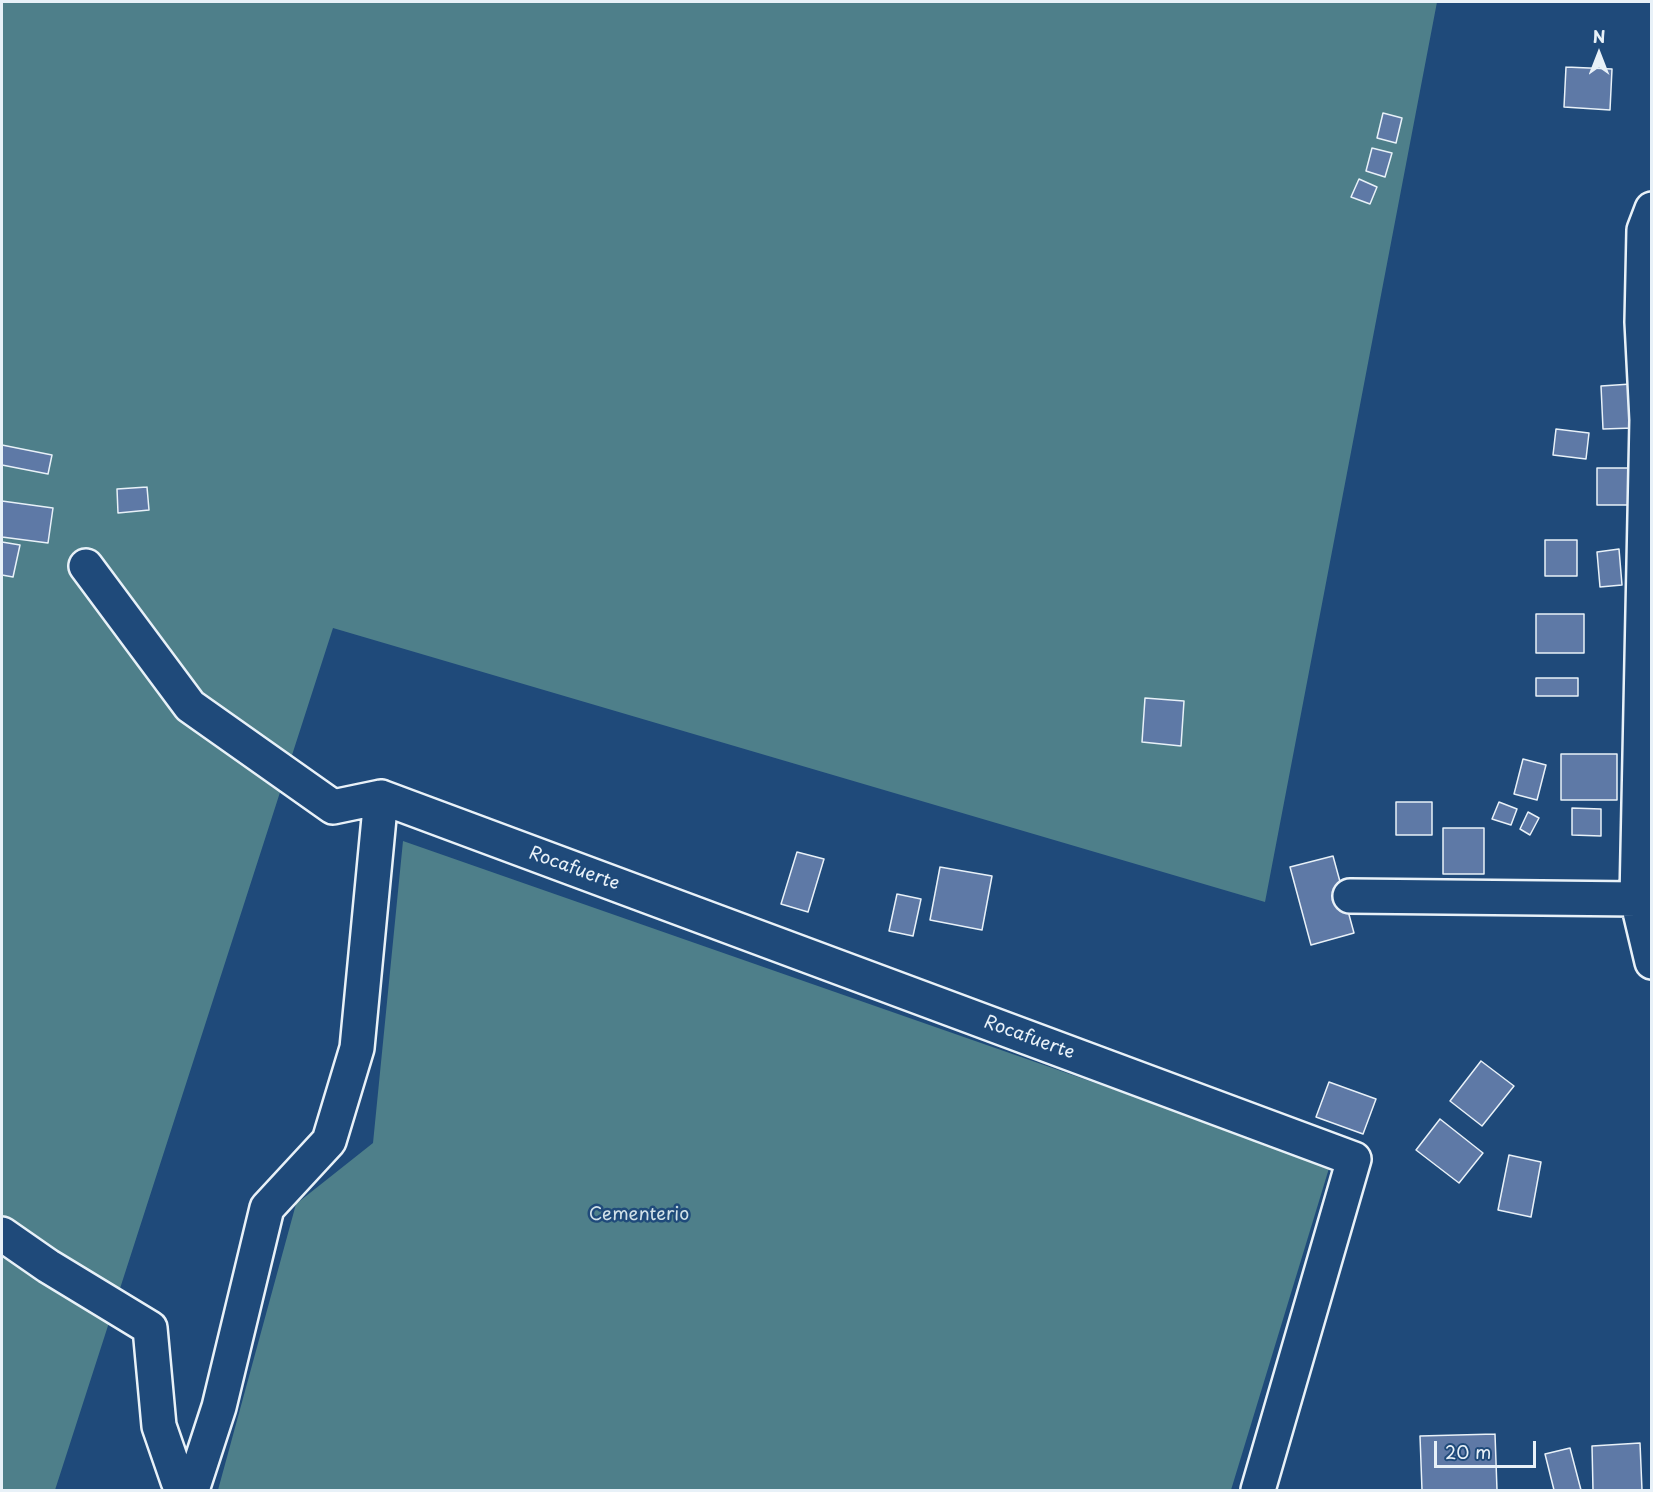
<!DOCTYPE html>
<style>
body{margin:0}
#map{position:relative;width:1653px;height:1492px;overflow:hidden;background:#1f4a7a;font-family:"Playpen Sans",sans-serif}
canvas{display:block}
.frame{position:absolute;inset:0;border:3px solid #e8f1f8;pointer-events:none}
.north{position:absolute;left:1569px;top:24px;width:60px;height:60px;-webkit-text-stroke:4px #1f4a7a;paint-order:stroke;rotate:0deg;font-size:16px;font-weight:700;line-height:24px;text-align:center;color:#e8f1f8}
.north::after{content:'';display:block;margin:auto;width:21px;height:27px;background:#e8f1f8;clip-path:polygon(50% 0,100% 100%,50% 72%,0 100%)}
.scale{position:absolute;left:1434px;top:1441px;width:102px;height:27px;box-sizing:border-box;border:3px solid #e8f1f8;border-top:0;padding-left:8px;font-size:18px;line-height:21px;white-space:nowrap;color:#e8f1f8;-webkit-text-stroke:4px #1f4a7a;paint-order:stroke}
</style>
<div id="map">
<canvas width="1653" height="1492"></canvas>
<div class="frame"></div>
<div class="north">N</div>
<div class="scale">20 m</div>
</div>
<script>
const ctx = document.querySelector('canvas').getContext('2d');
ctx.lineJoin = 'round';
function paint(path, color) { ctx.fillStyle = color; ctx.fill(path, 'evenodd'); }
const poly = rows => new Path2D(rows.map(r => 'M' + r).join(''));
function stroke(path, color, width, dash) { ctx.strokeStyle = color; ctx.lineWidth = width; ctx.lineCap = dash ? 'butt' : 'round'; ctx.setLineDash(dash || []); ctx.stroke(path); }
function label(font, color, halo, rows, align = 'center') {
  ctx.font = font + ' "Playpen Sans",sans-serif'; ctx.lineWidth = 5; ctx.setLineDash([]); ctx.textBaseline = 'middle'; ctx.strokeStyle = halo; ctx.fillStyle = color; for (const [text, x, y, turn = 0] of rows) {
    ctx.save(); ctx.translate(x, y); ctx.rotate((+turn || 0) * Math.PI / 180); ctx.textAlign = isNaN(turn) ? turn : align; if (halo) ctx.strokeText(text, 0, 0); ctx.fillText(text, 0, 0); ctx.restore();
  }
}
paint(poly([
 [2,2,1437,2,1265,902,333,628,55,1490,2,1490],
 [403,841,1330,1165,1231,1490,218,1490,296,1204,373,1143]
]), '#4e7f8a');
const building = poly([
 [1566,67,1612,69,1610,110,1564,107,1566,67],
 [1383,113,1402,118,1396,143,1377,138,1383,113],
 [1372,148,1392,153,1385,177,1366,171,1372,148],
 [1359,179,1377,187,1370,204,1351,197,1359,179],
 [1631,384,1633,428,1603,429,1601,386,1631,384],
 [1556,429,1589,433,1586,459,1553,455,1556,429],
 [2,445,52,455,48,474,2,465,2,445],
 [1597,468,1633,468,1633,505,1597,505,1597,468],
 [147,487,149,510,118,513,117,489,147,487],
 [2,501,53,508,48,543,2,537,2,501],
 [1545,540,1577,540,1577,576,1545,576,1545,540],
 [2,542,20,545,13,577,2,575,2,542],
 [1619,549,1622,585,1600,587,1597,552,1619,549],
 [1536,614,1584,614,1584,653,1536,653,1536,614],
 [1536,678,1578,678,1578,696,1536,696,1536,678],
 [1145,698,1184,701,1181,746,1142,742,1145,698],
 [1561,754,1617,754,1617,800,1561,800,1561,754],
 [1523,759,1546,765,1537,800,1514,794,1523,759],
 [1396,802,1432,802,1432,835,1396,835,1396,802],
 [1499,802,1517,809,1511,825,1492,819,1499,802],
 [1572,808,1601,809,1601,836,1572,835,1572,808],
 [1528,812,1539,818,1530,835,1520,829,1528,812],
 [1443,828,1484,828,1484,874,1443,874,1443,828],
 [797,852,824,859,808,912,781,904,797,852],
 [1333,856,1354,933,1311,945,1290,867,1333,856],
 [940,867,992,876,982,930,930,920,940,867],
 [897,894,921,899,913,936,889,931,897,894],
 [1481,1061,1514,1086,1482,1126,1450,1101,1481,1061],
 [1329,1082,1376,1099,1363,1134,1316,1117,1329,1082],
 [1440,1119,1483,1153,1459,1183,1416,1150,1440,1119],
 [1509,1155,1541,1162,1531,1217,1498,1210,1509,1155],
 [1495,1434,1497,1490,1422,1490,1420,1436,1495,1434],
 [1640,1443,1642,1490,1593,1490,1592,1446,1640,1443],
 [1570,1448,1581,1490,1554,1490,1545,1454,1570,1448]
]);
paint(building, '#5e79a6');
stroke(building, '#e8f1f8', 1.5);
const minor = poly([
 [1652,209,1644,230,1642,322,1647,420,1637,899,1652,962],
 [86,566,190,706,333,807,381,797],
 [381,797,1354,1159,1258,1490],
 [1350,896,1637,899,1652,894],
 [2,1234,48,1266,150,1328,159,1426,178,1481,184,1490],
 [192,1490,219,1407,267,1208,329,1141,357,1048,381,797]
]);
stroke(minor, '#e8f1f8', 38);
stroke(minor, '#1f4a7a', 33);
label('18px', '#e8f1f8', '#1f4a7a', [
 ["Rocafuerte",574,869,20],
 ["Rocafuerte",1029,1038,20]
]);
label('18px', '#d1e0e8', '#1f4a7a', [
 ["Cementerio",639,1215]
]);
</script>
